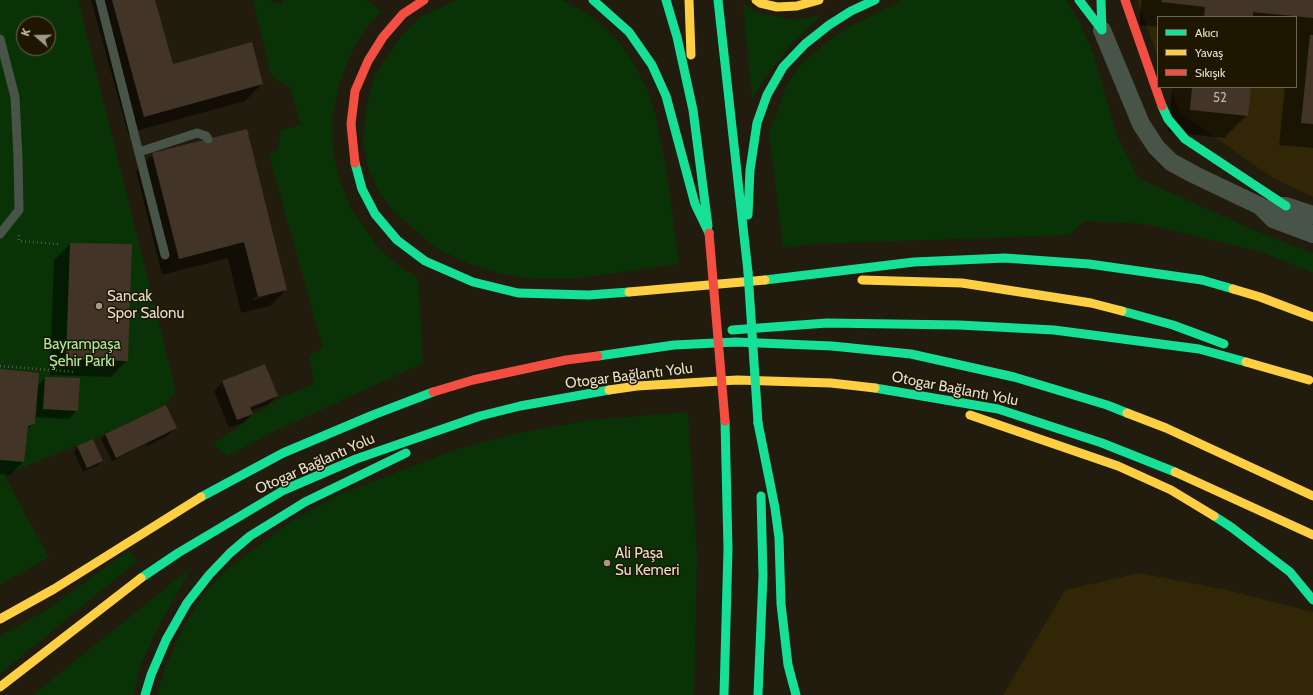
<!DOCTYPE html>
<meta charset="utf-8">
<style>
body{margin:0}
#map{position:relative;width:1313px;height:695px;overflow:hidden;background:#211c0d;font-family:Cabin,sans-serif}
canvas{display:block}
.legend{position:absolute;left:1157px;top:16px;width:140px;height:72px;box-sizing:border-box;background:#1f1600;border:1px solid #6e6652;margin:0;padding:5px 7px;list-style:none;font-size:12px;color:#e4dece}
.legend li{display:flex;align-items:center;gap:8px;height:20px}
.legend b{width:20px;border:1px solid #6e6652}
.north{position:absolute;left:16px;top:16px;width:40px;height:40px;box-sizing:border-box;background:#1f1600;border:1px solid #6e6652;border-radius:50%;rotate:290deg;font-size:11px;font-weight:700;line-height:16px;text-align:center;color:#e4dece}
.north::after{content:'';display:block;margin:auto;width:14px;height:18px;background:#a09a8a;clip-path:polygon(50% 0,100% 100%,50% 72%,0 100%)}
</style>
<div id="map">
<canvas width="1313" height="695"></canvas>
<ul class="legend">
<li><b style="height:5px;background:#16e098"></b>Akıcı</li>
<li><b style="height:5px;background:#ffcf43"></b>Yavaş</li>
<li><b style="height:5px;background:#f24e42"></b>Sıkışık</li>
</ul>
<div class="north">K</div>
</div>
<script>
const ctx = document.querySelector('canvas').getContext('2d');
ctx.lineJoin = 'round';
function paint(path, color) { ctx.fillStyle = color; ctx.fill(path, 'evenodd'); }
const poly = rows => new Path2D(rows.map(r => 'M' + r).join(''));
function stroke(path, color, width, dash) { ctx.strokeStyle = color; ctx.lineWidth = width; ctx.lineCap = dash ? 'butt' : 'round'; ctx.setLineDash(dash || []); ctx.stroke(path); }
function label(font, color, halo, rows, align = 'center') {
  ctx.font = font + ' Cabin,sans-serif'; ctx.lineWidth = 3; ctx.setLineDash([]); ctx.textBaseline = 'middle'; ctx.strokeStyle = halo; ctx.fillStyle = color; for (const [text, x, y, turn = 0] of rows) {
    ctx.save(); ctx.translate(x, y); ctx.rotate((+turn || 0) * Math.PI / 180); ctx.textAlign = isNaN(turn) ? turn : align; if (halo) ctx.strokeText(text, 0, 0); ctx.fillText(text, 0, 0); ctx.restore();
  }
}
paint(poly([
 [1137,0,1313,0,1313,197,1271,177,1180,112,1170,87,1296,87,1296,17,1158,17,1158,57],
 [1139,573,1227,590,1313,612,1313,695,1003,695,1065,590]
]), '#312605');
paint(poly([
 [0,0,78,0,176,392,166,405,93,439,4,475,49,557,0,585],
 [24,24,48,24,48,48,24,48],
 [253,0,269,0,280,4,283,0,367,0,381,12,365,29,353,49,339,83,332,119,333,153,340,180,351,209,366,230,379,248,396,264,418,278,423,363,271,433,227,456,213,444,238,428,253,414,261,411,278,399,314,384,309,355,323,348,269,155,278,149,281,130,301,125,290,88,271,76],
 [457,0,563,0,586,13,608,30,627,52,647,88,655,113,667,173,679,264,572,279,533,279,502,274,470,264,437,249,395,213,380,194,368,168,363,142,366,109,375,75,399,39,422,16],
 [902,0,1066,0,1079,20,1093,53,1117,136,1138,178,1265,235,1313,253,1313,273,1259,251,1144,224,1084,221,1069,235,815,244,783,248,769,133,786,87,800,65,841,31],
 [743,3,755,12,795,20,821,15,790,46,766,77,752,100],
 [688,412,697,556,694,695,157,695,165,668,182,631,201,598,224,572,289,523,340,494,458,449,524,432,590,420],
 [129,550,137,561,0,674,0,636,48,609],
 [191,568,156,632,140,667,134,695,33,695]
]), '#093306');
paint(poly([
 [91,0,154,0,172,65,262,84,245,101,128,133],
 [1142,0,1313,0,1313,148,1279,145,1285,87,1296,87,1296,17,1158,17,1158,27,1139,25],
 [1172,87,1250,87,1247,115,1224,138,1168,132],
 [246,130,286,290,270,306,241,313,228,258,162,275,136,171,153,154],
 [268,294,268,296,253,300,253,298],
 [70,244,127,360,111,377,50,375,54,260],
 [265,365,277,396,268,404,251,411,252,414,243,423,229,428,214,391,222,382],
 [268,399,268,401,246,410,245,408],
 [0,370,37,386,45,378,77,410,69,419,34,417,34,423,26,431,23,462,10,475,0,474],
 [145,416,176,428,167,436,147,446,146,444,112,461,101,439,105,435],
 [78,447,102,461,98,465,83,472,74,451]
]), '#0007');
paint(poly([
 [112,0,155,0,173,64,252,42,263,84,144,117],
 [1162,0,1313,0,1313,18,1253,12,1253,17,1204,17,1205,7,1161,2],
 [1310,35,1313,35,1313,124,1301,123],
 [1192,87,1251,87,1248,116,1190,110],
 [247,129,287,290,258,297,244,242,179,259,152,153],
 [70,243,132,244,128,361,66,359],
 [265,364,278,396,250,407,253,414,237,420,222,381],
 [0,369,39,373,35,424,28,426,24,462,0,460],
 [45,377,80,378,78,411,43,409],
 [166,405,177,428,116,458,105,434],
 [93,439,103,461,87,468,77,446]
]), '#423528');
stroke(poly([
 [19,235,19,241,58,244],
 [0,366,74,372]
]), '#52584d', 2.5, [1, 3]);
stroke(poly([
 [100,0,165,255],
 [0,39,15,97,18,157,19,210,0,234],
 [139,152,197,133,206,136,208,139]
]), '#495448', 9);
stroke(poly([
 [1102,30,1141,124,1156,147,1171,162,1195,175,1260,206,1273,219,1313,234],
 [1273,206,1286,206,1313,215]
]), '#495448', 18);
stroke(poly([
 [593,0,629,32,652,65,666,96,695,204,709,233],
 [666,0,677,37,693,110,708,226],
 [718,0,748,272],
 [1079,0,1102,30],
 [1101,0,1102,30],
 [1162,106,1168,119,1185,139,1286,206],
 [355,163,362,189,375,214,397,240,425,261,473,282,518,293,589,295,629,292],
 [748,215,750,170,757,123,767,95,783,67,805,44,829,25,851,11,875,0],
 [765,280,914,262,1005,258,1089,264,1202,280,1233,289],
 [1122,311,1173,325,1224,344],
 [732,330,827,323,959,325,1054,330,1199,349,1246,362],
 [598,356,674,345,736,342,832,346,911,354,1014,377,1107,405,1127,413],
 [875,388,998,409,1102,443,1175,472],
 [758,423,775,508,779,538,781,604,788,665,796,695],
 [201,497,283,453,373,415,433,392],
 [1214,516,1231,527,1290,572,1313,600],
 [141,578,178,553,284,490,356,459,480,416,520,406,609,390],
 [145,695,151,675,166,640,187,603,209,575,230,553,250,536,305,502,406,453],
 [724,695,728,549,725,421],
 [758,695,763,576,761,496]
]), '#16e098', 9);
stroke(poly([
 [689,0,691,55],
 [756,0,760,3,777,7,797,6,819,0],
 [862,280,962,283,1091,303,1122,311],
 [1233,289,1260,297,1313,317],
 [629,292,765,280],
 [1246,362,1309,380],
 [609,390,637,386,737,380,831,383,875,388],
 [1127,413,1166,428,1313,496],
 [970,415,1118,466,1171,490,1214,516],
 [1175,472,1313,535],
 [0,619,54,589,201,497],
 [0,687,141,578]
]), '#ffcf43', 9);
stroke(poly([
 [1125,0,1162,106],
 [355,163,351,124,355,91,368,61,383,37,403,14,424,0],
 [433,392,473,380,566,360,598,356]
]), '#f24e42', 9);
stroke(poly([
 [748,272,758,423]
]), '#16e098', 9);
stroke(poly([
 [709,233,725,421]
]), '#f24e42', 9);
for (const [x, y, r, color] of [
 [99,306,4,"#a09a8a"],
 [607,563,4,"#a09a8a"]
]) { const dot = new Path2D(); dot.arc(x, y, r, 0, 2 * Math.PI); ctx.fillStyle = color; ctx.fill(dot); stroke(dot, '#1f1600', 1.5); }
label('13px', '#bcb4a4', null, [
 ["52",1220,98]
]);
label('15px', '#e4dece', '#1f1600', [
 ["Sancak",107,297],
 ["Spor Salonu",107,314],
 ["Ali Paşa",615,554],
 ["Su Kemeri",615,571]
], 'left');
label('15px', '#a6eca1', '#1f1600', [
 ["Bayrampaşa",82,345],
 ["Şehir Parkı",82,362]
]);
label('15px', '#e4dece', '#1f1600', [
 ["Otogar Bağlantı Yolu",629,376,-7],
 ["Otogar Bağlantı Yolu",955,389,11],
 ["Otogar Bağlantı Yolu",315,464,-24]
]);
</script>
